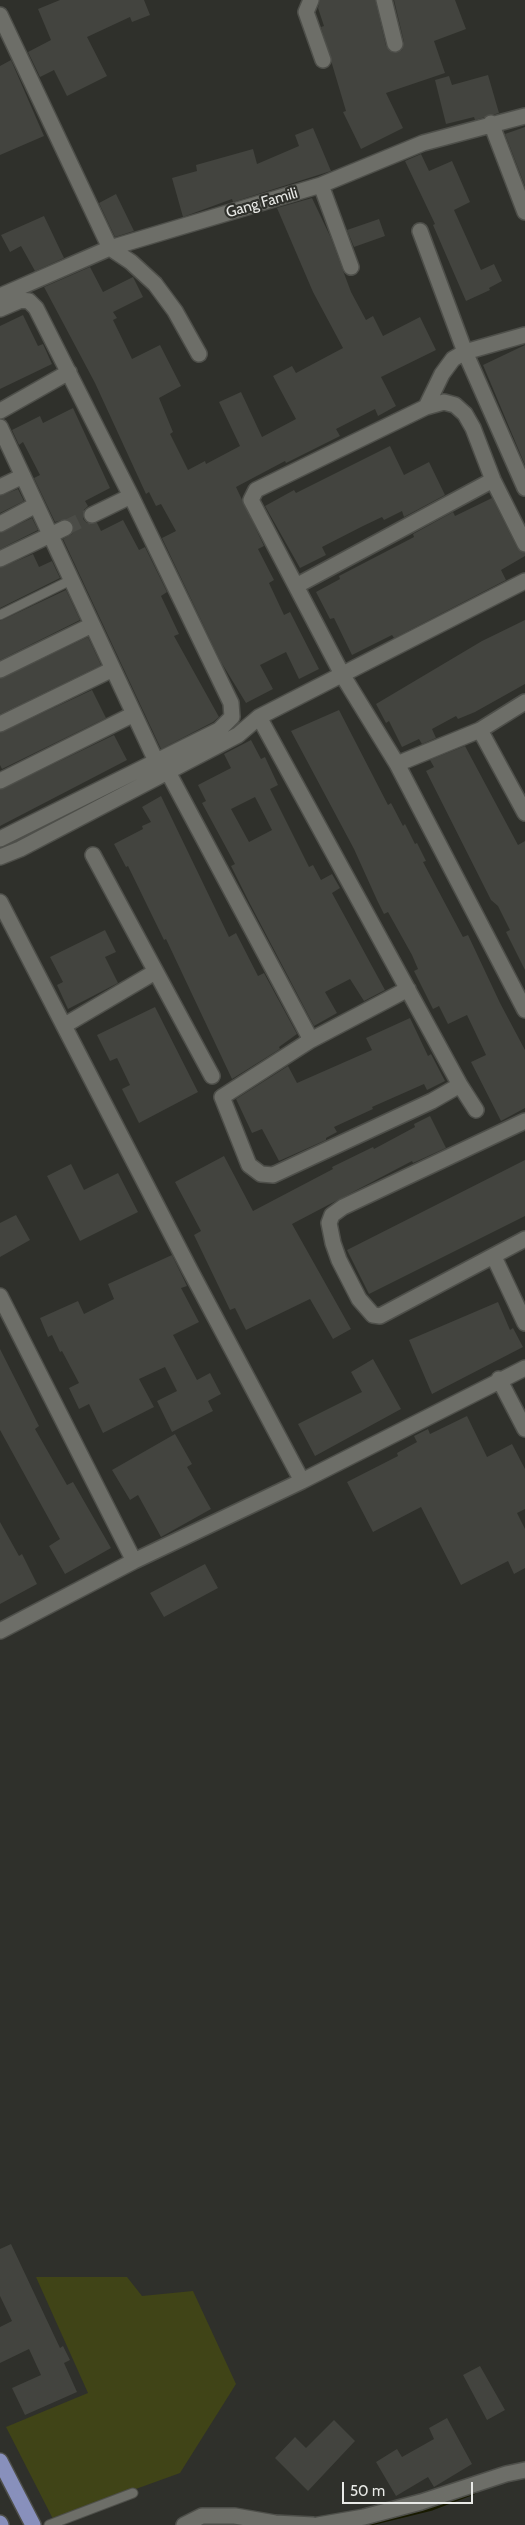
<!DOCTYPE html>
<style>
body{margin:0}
#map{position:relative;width:525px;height:2525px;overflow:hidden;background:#2f302b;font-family:Cabin,sans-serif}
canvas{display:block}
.scale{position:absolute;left:342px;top:2482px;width:131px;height:22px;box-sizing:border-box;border:2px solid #e9eae7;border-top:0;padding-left:6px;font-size:15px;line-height:18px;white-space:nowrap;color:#e9eae7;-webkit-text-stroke:4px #2f302b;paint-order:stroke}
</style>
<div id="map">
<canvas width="525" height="2525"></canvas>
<div class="scale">50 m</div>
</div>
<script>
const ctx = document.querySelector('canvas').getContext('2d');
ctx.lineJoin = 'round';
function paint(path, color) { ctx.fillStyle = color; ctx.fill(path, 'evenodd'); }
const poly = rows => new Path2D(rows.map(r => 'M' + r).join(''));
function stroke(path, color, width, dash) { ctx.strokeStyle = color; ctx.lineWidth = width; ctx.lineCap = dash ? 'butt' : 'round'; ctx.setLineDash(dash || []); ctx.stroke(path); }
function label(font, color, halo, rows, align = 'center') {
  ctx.font = font + ' Cabin,sans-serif'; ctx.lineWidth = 4.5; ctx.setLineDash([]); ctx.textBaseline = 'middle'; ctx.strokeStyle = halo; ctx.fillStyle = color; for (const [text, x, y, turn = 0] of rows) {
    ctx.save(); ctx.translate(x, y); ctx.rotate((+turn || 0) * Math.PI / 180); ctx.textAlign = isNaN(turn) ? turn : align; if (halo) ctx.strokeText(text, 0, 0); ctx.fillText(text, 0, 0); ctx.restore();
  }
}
paint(poly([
 [36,2277,127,2277,142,2296,193,2291,236,2384,180,2473,53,2519,6,2427,88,2393]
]), '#404417');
stroke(poly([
 [198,2525,206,2525],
 [363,2525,432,2508,474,2492]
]), '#181a00', 5);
paint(poly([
 [60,0,144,0,150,15,132,22,130,17,87,37,107,76,67,96,54,70,40,77,28,52,51,40,38,9],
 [320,0,375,0,386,46,393,53,402,50,404,42,394,0,455,0,466,29,434,41,445,73,386,93,403,128,361,149,343,112,346,111,321,27,324,26,318,8],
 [11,60,44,136,0,155,0,66],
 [488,75,499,113,475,120,474,117,446,124,435,80,449,76,452,85],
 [525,127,525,186,505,134],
 [313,128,331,171,233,202,232,199,183,217,172,178,197,171,196,165,253,149,257,164,299,146,295,135],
 [421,154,429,171,452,161,470,202,454,210,481,270,494,264,502,281,489,288,490,290,466,301,433,225,435,224,405,161],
 [116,194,134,231,115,237,99,203],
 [312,198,330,236,351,292,366,320,373,316,383,336,420,317,436,350,381,377,396,406,378,416,375,409,336,429,340,436,286,463,285,461,236,487,264,546,258,549,274,580,269,583,284,615,290,612,319,669,299,679,286,652,260,665,273,689,246,703,221,662,162,538,176,531,161,504,156,506,149,492,146,494,95,383,44,287,90,267,103,292,133,277,143,297,113,312,117,318,113,320,132,359,160,345,181,386,159,398,173,432,170,434,188,470,205,461,206,464,240,446,219,402,241,392,262,437,296,419,273,376,292,366,296,373,343,348,313,292,277,208],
 [44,216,64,258,35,271,21,246,10,252,1,235],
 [379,219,385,236,354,247,347,230],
 [23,315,38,346,43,344,52,364,0,389,0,326],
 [525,345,525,465,483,365],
 [73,408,110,488,85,501,88,506,84,510,83,519,87,523,97,523,101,531,123,520,139,550,145,547,167,592,161,596,179,634,174,636,219,717,213,722,161,749,63,539,72,534,74,524,66,519,55,522,34,478,40,475,23,442,19,445,12,430,40,416,43,423],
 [390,446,404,475,429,462,445,495,404,517,402,511,384,520,382,517,363,526,322,547,326,555,300,568,265,506,294,490,296,493],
 [18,489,24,501,0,513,0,496],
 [492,498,517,548,525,553,525,556,501,570,506,580,394,638,392,635,352,655,334,618,330,619,316,592,340,579,339,576,414,537,413,534,453,512,455,516],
 [32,518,38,530,0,549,0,533],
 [33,554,39,567,52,561,60,578,0,608,0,568],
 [66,590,80,620,0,660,0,621],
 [525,620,525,684,475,712,458,719,456,716,432,729,436,738,422,744,419,739,402,747,389,721,386,723,376,704,482,641],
 [88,637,101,665,0,714,0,679],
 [92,690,106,718,2,769,0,765,0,733],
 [339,710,388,805,391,803,403,826,405,824,415,844,417,843,426,861,423,862,463,937,468,935,500,1003,525,1050,525,1108,501,1121,471,1062,486,1055,467,1015,448,1024,439,1006,433,1009,414,971,418,969,412,955,388,912,384,914,377,900,354,849,291,731],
 [114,735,127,760,0,826,0,790],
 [251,740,261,759,265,757,278,785,270,789,309,867,313,865,321,880,332,874,340,888,332,893,385,990,364,1001,350,979,325,992,337,1013,314,1026,249,902,231,866,235,864,202,803,206,801,198,785,231,768,224,754],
 [255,797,272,830,249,842,231,809],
 [465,746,518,845,525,841,525,970,506,932,510,930,498,906,491,900,426,771,434,767,430,760],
 [161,796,229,937,236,933,258,976,264,973,297,1034,279,1047,280,1049,232,1079,166,939,164,940,128,866,126,867,114,844,143,829,142,826,151,822,142,807],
 [105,930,116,952,105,957,118,983,68,1009,57,985,63,982,50,957],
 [155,1007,198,1092,139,1123,122,1089,130,1085,117,1058,110,1061,97,1035],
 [410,1018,428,1056,431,1054,445,1081,427,1090,424,1084,372,1107,373,1109,334,1127,337,1132,326,1138,326,1140,279,1161,262,1129,252,1133,236,1099,288,1066,297,1083,372,1050,366,1038],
 [430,1116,446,1148,413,1163,412,1161,292,1224,351,1329,333,1339,310,1299,246,1330,235,1308,230,1310,194,1235,201,1231,175,1182,224,1156,253,1211,333,1169,332,1167,373,1147,374,1149,415,1127,414,1124],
 [525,1160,525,1216,369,1294,347,1250],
 [71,1164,84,1190,118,1173,138,1212,80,1241,47,1176],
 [16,1215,30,1240,0,1257,0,1223],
 [172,1255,187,1286,181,1288,199,1322,173,1335,197,1380,210,1373,221,1394,208,1401,213,1411,172,1432,157,1401,177,1391,165,1367,139,1379,154,1407,103,1433,89,1404,79,1409,69,1388,79,1383,62,1351,60,1352,52,1335,48,1337,40,1318,78,1301,84,1314,114,1299,108,1284],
 [498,1302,510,1330,513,1328,523,1347,432,1394,409,1340],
 [0,1349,39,1426,35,1429,67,1485,73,1482,111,1548,65,1574,49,1546,60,1539,0,1430],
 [373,1359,401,1409,315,1456,298,1424,362,1392,351,1372],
 [467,1416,487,1457,512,1444,525,1469,525,1509,517,1513,525,1529,525,1568,514,1574,508,1561,461,1585,421,1507,373,1532,347,1482,398,1456,397,1453,417,1442,414,1436,428,1429,430,1434],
 [175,1434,192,1464,187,1467,211,1509,161,1537,138,1495,130,1500,112,1470],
 [0,1522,19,1556,22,1554,37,1584,0,1604],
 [205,1564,218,1588,164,1617,150,1593],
 [11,2244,60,2348,63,2346,70,2360,64,2363,77,2392,25,2415,12,2388,41,2375,29,2349,0,2363,0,2327,12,2321,0,2296,0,2249],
 [480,2366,505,2410,487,2420,463,2375],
 [447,2418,472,2464,434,2487,428,2477,396,2496,376,2462,397,2449,402,2457,434,2439,429,2428],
 [334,2420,355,2441,308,2491,275,2458,295,2437,306,2448]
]), '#43443f');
stroke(poly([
 [65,528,92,515]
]), '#4b4c47', 15, [15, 8]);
const lane = poly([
 [0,615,71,580],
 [49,2525,133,2493]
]);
const street = poly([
 [311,0,306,12,323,60],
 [384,0,395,44],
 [0,15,110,248,131,262,155,284,175,311,199,354],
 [491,123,525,212],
 [321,185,351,267],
 [420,231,465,352,525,488],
 [0,296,110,248,321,185,423,143,525,116],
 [0,309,21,300,29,301,36,308,131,496,231,703,232,717,219,730,0,839],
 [426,407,442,374,453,359,465,352,525,335],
 [0,411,69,372],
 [0,427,156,761],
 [0,487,23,476],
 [92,515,131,496],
 [0,524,36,505],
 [525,544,493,480,473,428,465,414,455,405,444,402,426,407,256,490,251,500,343,676,397,764,525,1010],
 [0,559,65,528],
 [296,586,493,480],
 [0,670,92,625],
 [259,717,460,1085,432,1101,273,1175,261,1174,249,1165,222,1097,311,1040,408,989],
 [0,724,113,669],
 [480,730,525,813],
 [397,764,480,730,525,702],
 [168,772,311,1040],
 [0,781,134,714],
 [93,855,212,1076],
 [0,857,20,849,238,735,259,717,525,581],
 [0,902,190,1270,302,1481],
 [65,1025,155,972],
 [460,1085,476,1110],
 [525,1121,343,1207,332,1215,329,1223,333,1243,339,1260,359,1299,373,1315,380,1316,525,1239],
 [494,1257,525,1323],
 [0,1296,134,1561],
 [499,1379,525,1429],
 [0,1631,134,1561,302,1481,525,1368],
 [184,2525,202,2516,235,2516,275,2523,313,2525],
 [318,2525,364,2517,421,2502,506,2474,525,2470]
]);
const primary = poly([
 [0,2461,33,2525],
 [0,2523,1,2525]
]);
stroke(lane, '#4e4f4a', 11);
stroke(street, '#4e4f4a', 18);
stroke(primary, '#4e4f4a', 18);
stroke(lane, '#6d6e68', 9);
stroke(street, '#6d6e68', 15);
stroke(primary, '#8890bc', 15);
label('15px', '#e9eae7', '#2f302b', [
 ["Gang Famili",262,203,-16]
]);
</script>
